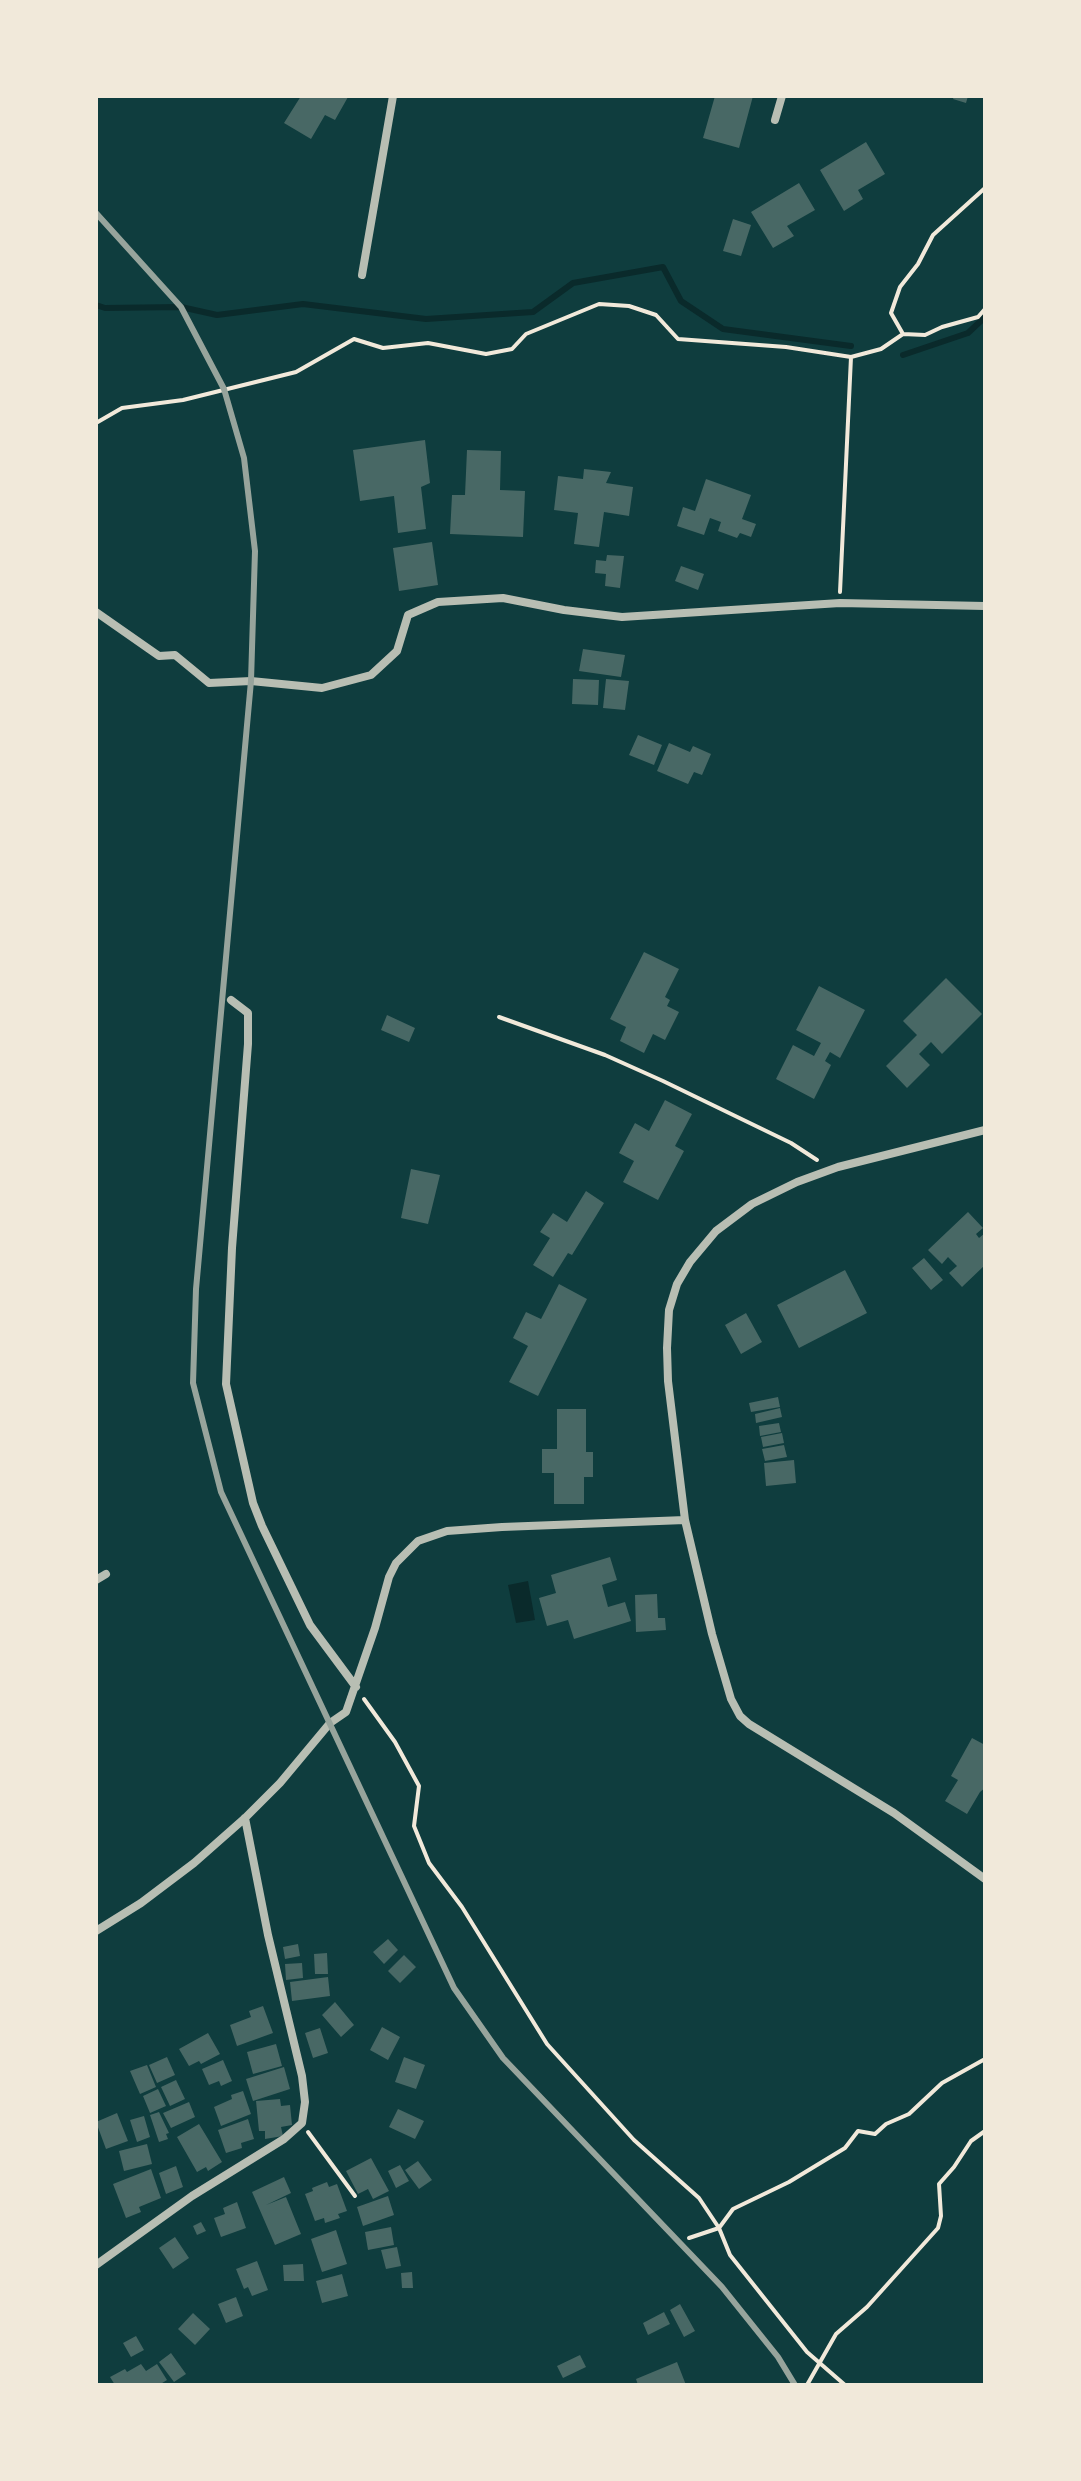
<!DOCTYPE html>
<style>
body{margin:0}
#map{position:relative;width:1081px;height:2481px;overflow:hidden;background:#0f3d3e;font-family:"Titillium Web",sans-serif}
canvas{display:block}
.frame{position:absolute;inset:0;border:98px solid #f1e9da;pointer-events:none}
</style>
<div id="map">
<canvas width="1081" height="2481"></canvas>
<div class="frame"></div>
</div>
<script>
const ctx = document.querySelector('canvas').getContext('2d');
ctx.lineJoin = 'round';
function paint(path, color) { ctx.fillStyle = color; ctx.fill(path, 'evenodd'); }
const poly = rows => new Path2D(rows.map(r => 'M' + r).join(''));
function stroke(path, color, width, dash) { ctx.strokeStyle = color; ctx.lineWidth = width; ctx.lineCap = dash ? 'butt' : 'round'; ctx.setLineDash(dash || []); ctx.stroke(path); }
paint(poly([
 [528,1581,535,1620,516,1623,508,1585]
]), '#0a2a2b');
stroke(poly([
 [96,305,105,308,181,307,217,315,303,304,426,319,533,312,573,283,663,267,681,301,723,329,851,346],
 [903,355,968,333,985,317]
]), '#0a2a2b', 6);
paint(poly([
 [301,96,346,96,348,97,335,120,325,115,311,139,284,123],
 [715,96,753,96,739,148,703,138],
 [954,96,968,96,966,103,953,99],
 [866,142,885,174,858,190,863,199,844,211,820,170],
 [799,183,815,210,787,226,794,236,773,248,751,212],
 [733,219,751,225,741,256,723,251],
 [425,440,430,483,421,487,426,529,398,533,394,496,360,501,353,450],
 [467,450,501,451,500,490,525,491,523,537,450,534,452,495,465,495],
 [584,469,611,472,606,483,633,487,629,516,604,512,599,547,574,544,578,513,554,510,558,476,583,479],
 [706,479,751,495,742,519,756,524,751,537,740,533,737,538,718,531,721,522,710,518,704,535,677,526,683,507,695,511],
 [432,542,438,585,399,591,393,548],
 [607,555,624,556,620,588,605,586,606,574,595,573,596,560,606,561],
 [681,566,704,574,698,590,675,581],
 [583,649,625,655,621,677,579,671],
 [573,679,599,680,598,705,572,704],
 [606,679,629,681,625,710,603,708],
 [638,735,662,745,654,765,629,755],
 [669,743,690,752,693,746,711,754,702,775,694,772,688,784,657,771],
 [644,952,679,969,665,997,670,1000,667,1006,679,1012,665,1040,653,1034,644,1053,620,1041,626,1027,610,1019],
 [946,978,982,1014,942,1054,931,1042,919,1054,930,1065,907,1088,886,1066,917,1035,903,1021],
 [819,986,865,1010,840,1058,830,1052,825,1061,831,1065,814,1099,776,1079,793,1045,814,1056,821,1043,796,1030],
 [387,1015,415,1028,409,1042,381,1030],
 [665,1100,692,1114,675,1146,684,1151,658,1200,623,1182,634,1161,619,1153,635,1123,649,1131],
 [411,1169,440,1175,428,1224,401,1218],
 [586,1191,604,1203,572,1255,568,1253,553,1277,533,1265,550,1238,540,1232,553,1213,567,1222],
 [968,1212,983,1228,976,1234,979,1238,985,1233,985,1265,962,1287,949,1273,957,1266,948,1257,942,1264,928,1250],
 [924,1258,943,1280,931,1290,912,1268],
 [845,1270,867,1313,799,1348,777,1305],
 [559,1284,587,1299,538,1396,509,1382,528,1346,513,1338,526,1312,541,1319],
 [746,1313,762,1342,741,1354,725,1325],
 [778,1397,780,1407,751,1412,749,1403],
 [780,1408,782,1417,756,1423,755,1414],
 [557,1409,586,1409,586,1452,593,1452,593,1477,584,1477,584,1504,554,1504,554,1473,542,1473,542,1449,557,1449],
 [779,1423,781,1432,760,1436,759,1426],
 [782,1433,784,1443,763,1447,761,1437],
 [784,1445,787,1457,765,1461,762,1449],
 [794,1460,796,1483,766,1486,764,1463],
 [610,1557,617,1580,602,1585,608,1607,625,1602,631,1621,574,1639,568,1620,547,1626,539,1598,556,1593,551,1575],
 [657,1594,658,1618,665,1618,666,1630,636,1632,635,1595],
 [972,1738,985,1745,985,1788,980,1792,967,1814,945,1801,958,1780,951,1776],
 [388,1939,398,1950,384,1964,373,1952],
 [298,1944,300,1956,285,1959,283,1947],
 [327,1953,328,1974,315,1974,314,1954],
 [404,1955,416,1967,400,1983,388,1971],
 [302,1963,303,1978,286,1980,285,1964],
 [328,1977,330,1996,292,2001,290,1982],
 [335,2002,354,2025,341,2037,322,2015],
 [263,2006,273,2033,237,2046,230,2025,251,2017,249,2011],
 [382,2027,400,2037,388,2060,370,2050],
 [320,2028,328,2053,313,2058,305,2033],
 [208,2033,220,2054,201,2064,199,2061,189,2066,179,2049],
 [276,2044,282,2066,253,2074,247,2052],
 [167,2057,175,2075,157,2083,149,2065],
 [404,2057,425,2065,416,2089,395,2082],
 [223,2060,232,2081,221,2086,219,2081,209,2085,202,2069],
 [147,2065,156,2087,140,2094,130,2071],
 [284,2067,290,2089,253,2101,246,2079],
 [176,2080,185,2099,170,2106,161,2087],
 [158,2089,166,2106,150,2113,143,2096],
 [243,2091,251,2114,221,2126,214,2107,232,2099,231,2095],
 [280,2099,281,2106,290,2105,292,2125,281,2127,283,2136,265,2139,265,2131,259,2131,256,2101],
 [189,2102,195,2117,171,2128,163,2113],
 [398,2109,424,2121,415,2139,389,2127],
 [159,2112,169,2133,166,2134,168,2139,159,2142,150,2115],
 [117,2113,128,2141,106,2149,96,2122],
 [144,2116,150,2137,137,2142,130,2120],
 [248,2119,254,2139,241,2143,242,2148,226,2153,218,2130],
 [199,2124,222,2162,208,2171,206,2167,197,2172,177,2137],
 [147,2144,152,2164,124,2171,119,2151],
 [371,2158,389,2191,373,2199,368,2189,358,2194,346,2171],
 [418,2161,432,2180,419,2189,405,2170],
 [400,2165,409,2181,396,2188,388,2171],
 [176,2166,183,2187,166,2194,159,2173],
 [151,2169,161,2198,139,2207,141,2212,126,2218,113,2184],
 [284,2177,291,2193,266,2205,286,2197,301,2234,275,2245,252,2192],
 [327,2182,329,2187,337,2184,347,2211,338,2214,340,2218,325,2223,324,2218,315,2221,305,2194,313,2191,312,2188],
 [388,2196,394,2215,363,2226,357,2207],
 [237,2202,246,2228,221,2237,214,2218,225,2214,223,2208],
 [201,2222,206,2231,197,2235,193,2226],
 [391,2227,394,2245,368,2250,365,2232],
 [336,2230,347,2264,322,2272,311,2239],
 [175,2237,189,2258,173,2269,159,2248],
 [397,2247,401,2266,386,2269,381,2250],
 [257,2261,268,2290,252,2296,248,2287,244,2289,236,2269],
 [303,2264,304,2281,284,2281,283,2265],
 [412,2272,413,2288,402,2288,401,2273],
 [342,2274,348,2296,322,2303,316,2281],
 [236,2297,243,2316,226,2323,218,2304],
 [680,2304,695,2331,684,2337,670,2310],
 [664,2312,670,2324,648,2335,643,2323],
 [193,2313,210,2329,195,2345,178,2329],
 [136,2336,144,2350,131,2357,123,2343],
 [171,2353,186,2374,174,2382,159,2362],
 [580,2355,586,2367,563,2378,557,2366],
 [677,2362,686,2385,638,2385,636,2379],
 [141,2364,146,2371,157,2364,167,2380,159,2385,115,2385,110,2377,125,2369,127,2372]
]), '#486865');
stroke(poly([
 [903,334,925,335,942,327,978,317,985,309],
 [96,423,122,408,183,400,296,372,354,339,383,348,428,343,486,354,512,349,526,334,599,304,629,306,656,315,678,339,786,347,851,357,881,349,903,334,891,313,900,287,918,264,933,235,985,188],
 [840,592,851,357],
 [499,1017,605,1055,663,1081,791,1143,817,1160],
 [364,1699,395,1742,419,1786,414,1826,429,1863,462,1907,547,2044,634,2140,699,2198,719,2228,730,2255,807,2352,845,2385],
 [308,2132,355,2196],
 [689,2238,719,2228,733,2209,789,2182,845,2148,858,2131,875,2134,886,2124,909,2114,942,2083,985,2059],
 [807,2385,836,2334,867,2307,938,2228,941,2216,939,2184,954,2167,971,2141,985,2131]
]), '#f1e9da', 4);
stroke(poly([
 [775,120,782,96],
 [362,275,393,96],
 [96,612,159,656,175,655,209,683,251,681,322,688,371,675,397,651,408,615,438,602,503,598,564,610,622,617,840,603,985,606],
 [231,1000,248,1013,248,1044,232,1248,226,1384,253,1503,262,1526,310,1625,356,1687],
 [985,1130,838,1167,797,1182,752,1204,716,1231,690,1262,677,1284,669,1310,667,1348,668,1381,685,1520,712,1634,731,1699,740,1716,749,1724,894,1813,985,1879],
 [96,1580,106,1574],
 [96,1931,141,1903,194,1863,245,1818,280,1783,330,1723,346,1712,375,1628,389,1577,396,1563,418,1541,447,1531,502,1527,685,1520],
 [96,2265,192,2196,284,2139,302,2123,305,2102,302,2076,268,1935,245,1818]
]), '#b8beb3', 8);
stroke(poly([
 [96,213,181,307,224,389,244,458,255,551,251,681,196,1289,193,1383,221,1492,454,1988,503,2058,722,2287,778,2357,795,2385]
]), '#97a49c', 6);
</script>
